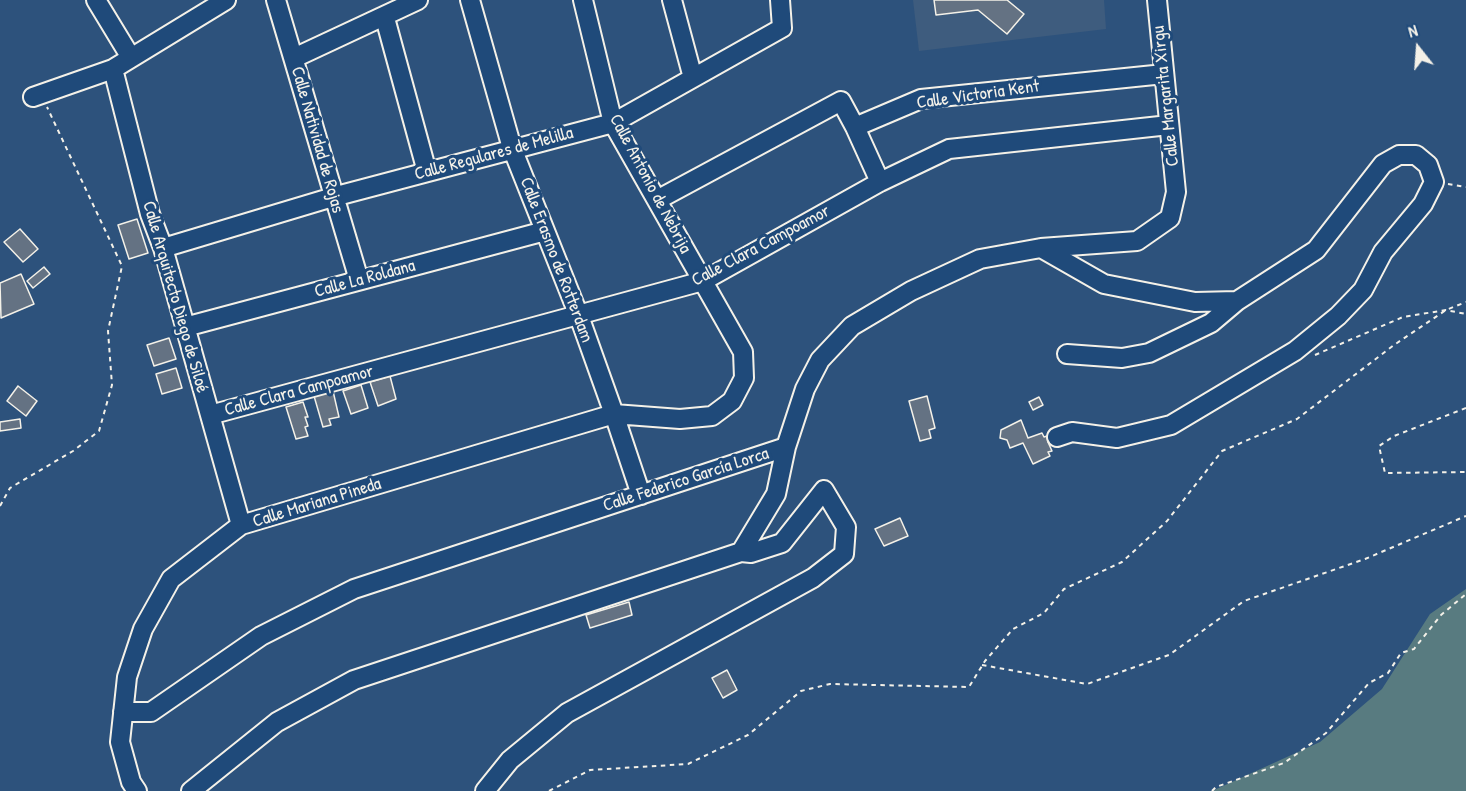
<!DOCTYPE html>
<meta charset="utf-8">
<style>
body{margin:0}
#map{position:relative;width:1466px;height:791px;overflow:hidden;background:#2d527c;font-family:"Patrick Hand",sans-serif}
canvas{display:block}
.north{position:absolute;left:1388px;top:18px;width:60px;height:60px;-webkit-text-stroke:4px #1f4a7a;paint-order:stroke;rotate:343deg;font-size:16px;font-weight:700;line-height:24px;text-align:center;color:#f4f1e8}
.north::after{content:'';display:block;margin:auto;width:21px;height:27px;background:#f4f1e8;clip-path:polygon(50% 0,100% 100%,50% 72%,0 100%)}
</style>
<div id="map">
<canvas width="1466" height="791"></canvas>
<div class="north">N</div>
</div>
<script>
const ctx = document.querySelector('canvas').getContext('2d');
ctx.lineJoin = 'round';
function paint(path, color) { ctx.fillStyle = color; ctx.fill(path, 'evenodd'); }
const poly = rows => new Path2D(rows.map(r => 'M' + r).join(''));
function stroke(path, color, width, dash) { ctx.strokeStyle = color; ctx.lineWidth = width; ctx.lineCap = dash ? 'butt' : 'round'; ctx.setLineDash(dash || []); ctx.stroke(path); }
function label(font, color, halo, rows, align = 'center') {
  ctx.font = font + ' "Patrick Hand",sans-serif'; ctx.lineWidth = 6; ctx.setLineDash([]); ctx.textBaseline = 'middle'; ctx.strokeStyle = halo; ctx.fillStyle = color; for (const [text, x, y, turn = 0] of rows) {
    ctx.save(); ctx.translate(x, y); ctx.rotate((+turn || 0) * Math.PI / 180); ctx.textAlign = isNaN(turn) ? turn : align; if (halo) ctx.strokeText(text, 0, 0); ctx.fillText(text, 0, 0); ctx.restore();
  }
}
paint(poly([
 [913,0,1104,0,1106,29,919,51]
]), '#3e5c7e');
paint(poly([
 [1466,589,1466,791,1212,791,1320,742,1382,689,1430,614]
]), '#587b80');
const building = poly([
 [934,0,1007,0,1024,14,1007,34,978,10,936,15,934,0],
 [137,219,148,253,129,259,118,225,137,219],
 [20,229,38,249,23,262,4,242,20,229],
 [44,267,50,274,33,288,27,281,44,267],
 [21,274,34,304,1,318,0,283,21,274],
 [169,338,176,359,154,366,147,345,169,338],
 [176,368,182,388,162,394,156,374,176,368],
 [390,376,396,399,378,406,370,382,390,376],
 [361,385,368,408,351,414,343,391,361,385],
 [18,386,37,401,26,416,7,401,18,386],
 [333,391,339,417,329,419,331,425,323,427,314,396,333,391],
 [927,396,935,428,929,430,931,438,920,441,909,401,927,396],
 [1039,397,1043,405,1033,410,1029,402,1039,397],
 [303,402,308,417,305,417,308,426,305,427,308,436,296,439,286,407,303,402],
 [20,419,21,428,0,431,0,422,20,419],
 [1021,420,1028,438,1042,433,1044,437,1050,435,1052,440,1048,442,1052,451,1048,452,1050,456,1033,464,1023,443,1010,448,1007,440,1000,438,1001,430,1021,420],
 [900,518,908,536,884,546,875,529,900,518],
 [629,602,632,615,590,628,586,615,629,602],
 [727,670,737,690,723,698,712,678,727,670]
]);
paint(building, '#647283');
stroke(building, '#f4f1e8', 1.5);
const minor = poly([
 [96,0,130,56],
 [276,0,359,280],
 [583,0,613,123,743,352,744,378,732,401,712,416,680,419,614,414,641,495],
 [672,0,693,78],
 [385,18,427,172],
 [294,58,418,0],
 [113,69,150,214,163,248,241,525],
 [33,97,113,69,226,0],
 [855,127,880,182],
 [657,200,841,101,855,127,921,99,1164,74],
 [163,248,333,197,613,123,782,28,780,0],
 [1041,248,1104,284,1195,302,1237,301,1316,250,1383,164,1399,155,1416,155,1428,165,1434,182,1423,204,1383,252,1363,290,1338,316,1295,351,1171,425,1117,438,1072,432,1057,437],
 [185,327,545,231],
 [1067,354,1122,358,1149,353,1211,323,1237,301],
 [210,415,703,281,880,182,949,149,1169,125],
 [741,552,776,494,786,447,805,389,820,360,852,326,911,291,980,259,1041,248,1137,241,1170,218,1176,192,1157,0],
 [123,712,151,712,261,636,354,589,786,447],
 [137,791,131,782,120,742,127,677,143,629,171,579,241,525,614,414,579,316,512,148,470,0],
 [191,791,277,722,354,680,741,552,751,553,782,543,824,490,846,527,844,554,813,578,567,713,510,760,485,791]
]);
stroke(minor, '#f4f1e8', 22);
stroke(poly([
 [1448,184,1466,187],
 [1315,355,1403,317,1446,310,1466,314],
 [1466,408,1394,436,1379,446,1385,473,1466,472],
 [0,506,10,488,73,451,99,431,112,385,108,331,122,266,47,107],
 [982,665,1087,684,1169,655,1244,601,1365,559,1466,516],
 [549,791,590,770,688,764,748,735,801,691,830,684,969,687,985,661,1013,629,1044,613,1064,589,1122,562,1167,521,1222,451,1297,419,1394,345,1446,310,1466,302],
 [1212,791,1216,787,1284,763,1326,733,1369,683,1388,673,1401,653,1414,649,1441,615,1466,594]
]), '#f4f1e8', 2, [4.5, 4.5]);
stroke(minor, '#1f4a7a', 18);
label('18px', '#f4f1e8', '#1f4a7a', [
 ["Calle Victoria Kent",978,95,-8],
 ["Calle Margarita Xirgu",1166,96,-96],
 ["Calle Natividad de Rojas",317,140,74],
 ["Calle Regulares de Melilla",494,154,-15],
 ["Calle Antonio de Nebrija",650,184,62],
 ["Calle Clara Campoamor",761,246,-28],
 ["Calle Erasmo de Rotterdam",556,260,69],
 ["Calle La Roldana",365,279,-15],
 ["Calle Arquitecto Diego de Siloé",175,297,74],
 ["Calle Clara Campoamor",299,391,-15],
 ["Calle Federico García Lorca",686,480,-18],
 ["Calle Mariana Pineda",317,503,-17]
]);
</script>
